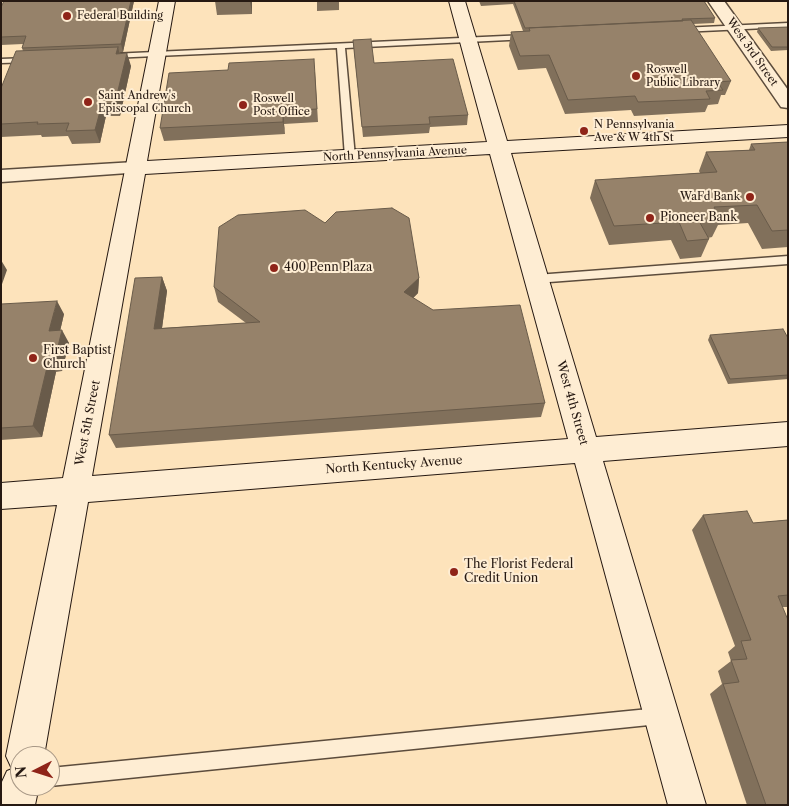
<!DOCTYPE html>
<style>
body{margin:0}
#map{position:relative;width:789px;height:806px;overflow:hidden;background:#fde3bb;font-family:"Libre Caslon Text",serif}
canvas{display:block}
.frame{position:absolute;inset:0;border:2px solid #261912;pointer-events:none}
.north{position:absolute;left:10px;top:746px;width:50px;height:50px;box-sizing:border-box;background:#feedd3;border:1px solid #a89886;border-radius:50%;rotate:265deg;font-size:14px;font-weight:700;line-height:20px;text-align:center;color:#261912}
.north::after{content:'';display:block;margin:auto;width:18px;height:22px;background:#8f2418;clip-path:polygon(50% 0,100% 100%,50% 72%,0 100%)}
</style>
<div id="map">
<canvas width="789" height="806"></canvas>
<div class="frame"></div>
<div class="north">N</div>
</div>
<script>
const ctx = document.querySelector('canvas').getContext('2d');
ctx.lineJoin = 'round';
const poly = rows => new Path2D(rows.map(r => 'M' + r).join(''));
function stroke(path, color, width, dash) { ctx.strokeStyle = color; ctx.lineWidth = width; ctx.lineCap = dash ? 'butt' : 'round'; ctx.setLineDash(dash || []); ctx.stroke(path); }
function paint(path, color) { ctx.fillStyle = color; ctx.fill(path, 'evenodd'); }
function label(font, color, halo, rows, align = 'center') {
  ctx.font = font + ' "Libre Caslon Text",serif'; ctx.lineWidth = 4; ctx.setLineDash([]); ctx.textBaseline = 'middle'; ctx.strokeStyle = halo; ctx.fillStyle = color; for (const [text, x, y, turn = 0] of rows) {
    ctx.save(); ctx.translate(x, y); ctx.rotate((+turn || 0) * Math.PI / 180); ctx.textAlign = isNaN(turn) ? turn : align; if (halo) ctx.strokeText(text, 0, 0); ctx.fillText(text, 0, 0); ctx.restore();
  }
}
const lane = poly([
 [788,23,788,27,681,32,677,30,681,28,788,23],
 [526,35,530,37,529,39,345,48,355,157,350,160,345,157,337,48,111,58,107,56,111,54,526,35],
 [29,58,33,60,32,62,1,63,1,59,29,58],
 [788,256,788,264,536,283,531,279,536,275,788,256],
 [659,708,665,710,667,716,665,722,659,724,50,786,50,768,659,708]
]);
const street = poly([
 [708,1,724,1,788,90,788,108,781,107,708,1],
 [135,162,142,164,145,168,142,172,1,182,1,170,135,162]
]);
const secondary = poly([
 [159,1,175,1,147,161,487,142,449,1,465,1,507,141,788,125,788,137,511,153,596,437,788,422,788,446,603,461,706,805,668,805,575,463,88,502,44,756,20,756,20,786,39,786,35,805,1,805,1,784,7,771,12,769,6,756,57,505,1,509,1,483,63,478,159,1],
 [490,154,568,439,92,476,145,174,490,154]
]);
stroke(lane, '#5c4c3c', 3);
stroke(street, '#5c4c3c', 3);
stroke(secondary, '#261912', 2);
paint(lane, '#feedd3');
paint(street, '#feedd3');
paint(secondary, '#feedd3');
paint(poly([
 [134,1,123,52,119,52,120,53,131,66,120,116,106,116,100,143,72,144,68,136,42,137,41,135,1,137,1,88,23,51,22,48,23,44,1,45,1,7],
 [215,1,252,1,252,14,217,15],
 [317,1,339,1,339,10,317,11],
 [479,1,704,1,715,18,714,23,693,24,731,81,725,95,721,95,718,104,708,105,705,112,634,116,631,110,565,114,546,68,518,70,509,46,511,32,523,31,513,4,481,6],
 [788,27,788,50,771,51,757,32,758,28],
 [353,40,374,63,468,115,467,125,430,127,429,133,363,137],
 [315,72,318,122,284,124,285,134,164,141,160,128],
 [788,142,788,247,762,249,748,223,718,225,712,237,708,238,709,239,701,257,680,259,671,240,609,245,590,198,595,180,700,173,699,171,706,152,749,150,751,144],
 [325,223,419,278,418,293,413,298,545,403,541,417,116,448,109,435,162,277,167,291,162,328,246,323,218,302,214,287],
 [1,304,64,314,60,331,69,343,62,371,56,372,42,437,1,440],
 [710,335,788,338,788,379,728,384,708,340],
 [703,515,753,523,788,520,788,607,782,607,788,805,747,805,710,694,722,684,718,671,731,661,728,652,735,646,692,530]
]), '#81705b');
paint(poly([
 [131,1,134,1,123,52,121,44],
 [250,1,252,1,252,14],
 [118,47,121,60,116,54],
 [127,53,131,66,120,116,115,103],
 [102,104,106,116,100,143,95,130],
 [283,111,284,124,285,134,283,122],
 [1,260,7,270,1,287],
 [162,277,167,291,160,343,154,329],
 [419,278,418,293,404,307,404,292],
 [57,301,64,314,57,344,49,331],
 [62,330,69,343,62,371,55,359],
 [49,359,56,372,42,437,33,426]
]), '#695b4a');
const building = poly([
 [4,1,131,1,121,44,22,48,26,36,1,37,1,7,4,1],
 [514,1,704,1,715,18,682,19,683,21,525,28,514,1],
 [691,20,731,81,717,82,723,90,706,91,710,99,638,102,635,96,568,100,549,55,520,56,511,32,530,31,529,28,691,20],
 [788,27,788,47,772,47,758,28,788,27],
 [371,39,374,63,453,59,468,115,429,117,430,124,362,127,353,40,371,39],
 [118,47,116,54,127,53,115,103,102,104,95,130,66,131,69,123,37,124,38,122,1,124,1,88,16,51,118,47],
 [314,59,317,109,283,111,283,122,160,128,169,73,228,70,229,63,314,59],
 [788,142,788,230,772,231,757,205,714,207,720,219,699,221,709,239,687,241,679,222,614,226,595,180,717,172,706,152,755,150,751,144,788,142],
 [392,208,409,218,419,278,404,292,433,310,520,305,545,403,109,435,135,278,162,277,154,329,260,322,214,287,219,227,238,215,305,210,325,223,336,212,392,208],
 [57,301,49,331,62,330,55,359,49,359,33,426,1,428,1,304,57,301],
 [783,329,788,338,788,375,730,379,710,335,783,329],
 [747,511,753,523,788,520,788,595,778,596,788,620,788,805,766,805,723,684,739,682,731,660,747,659,741,641,751,640,703,515,747,511]
]);
paint(building, '#96826a');
stroke(building, '#695b4a', 1);
for (const [x, y, r, color] of [
 [67,16,5,"#8f2418"],
 [636,76,5,"#8f2418"],
 [88,102,5,"#8f2418"],
 [243,105,5,"#8f2418"],
 [584,131,5,"#8f2418"],
 [750,197,5,"#8f2418"],
 [650,218,5,"#8f2418"],
 [274,268,5,"#8f2418"],
 [33,358,5,"#8f2418"],
 [454,572,5,"#8f2418"]
]) { const dot = new Path2D(); dot.arc(x, y, r, 0, 2 * Math.PI); ctx.fillStyle = color; ctx.fill(dot); stroke(dot, '#feedd3', 2); }
label('11px', '#261912', '#feedd3', [
 ["Federal Building",77,16],
 ["Roswell",646,70],
 ["Public Library",646,83],
 ["Saint Andrew's",98,96],
 ["Episcopal Church",98,109],
 ["Roswell",253,99],
 ["Post Office",253,112],
 ["N Pennsylvania",594,125],
 ["Ave & W 4th St",594,138],
 ["WaFd Bank",740,197,"right"]
], 'left');
label('11px', '#261912', '#feedd3', [
 ["West 3rd Street",752,52,55],
 ["North Pennsylvania Avenue",395,154,-3]
]);
label('12px', '#261912', '#feedd3', [
 ["Pioneer Bank",660,218],
 ["400 Penn Plaza",284,268],
 ["First Baptist",43,351],
 ["Church",43,365],
 ["The Florist Federal",464,565],
 ["Credit Union",464,579]
], 'left');
label('12px', '#261912', '#feedd3', [
 ["West 4th Street",572,403,74],
 ["West 5th Street",88,423,-79],
 ["North Kentucky Avenue",394,465,-4]
]);
</script>
